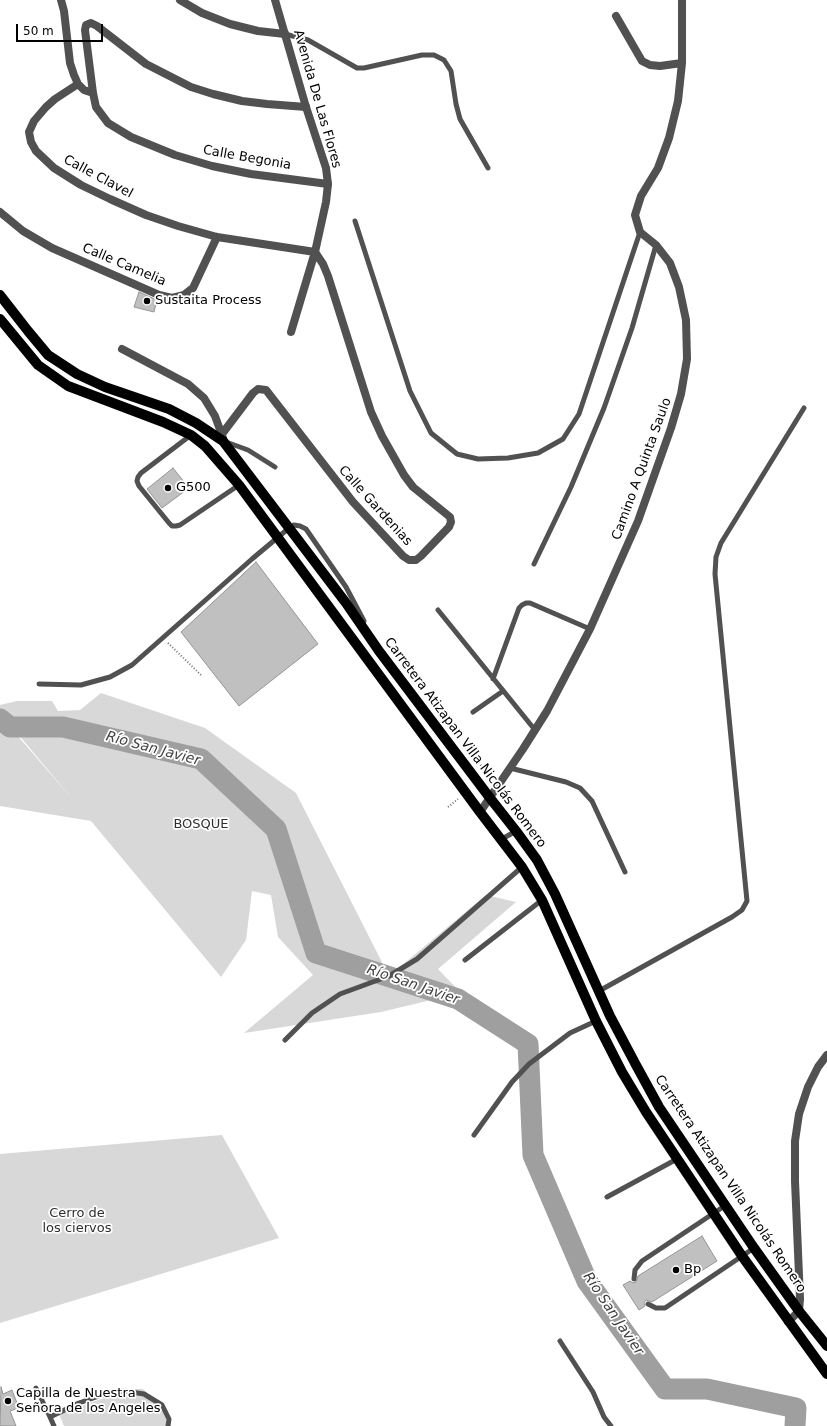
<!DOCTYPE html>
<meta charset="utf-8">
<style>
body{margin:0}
#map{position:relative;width:827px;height:1426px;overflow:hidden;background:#fff;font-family:"DejaVu Sans",sans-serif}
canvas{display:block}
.scale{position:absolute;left:16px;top:24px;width:87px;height:18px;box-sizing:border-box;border:2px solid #000;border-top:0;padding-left:5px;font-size:12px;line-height:14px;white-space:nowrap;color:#000;-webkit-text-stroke:3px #fff;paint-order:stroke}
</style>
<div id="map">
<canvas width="827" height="1426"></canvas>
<div class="scale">50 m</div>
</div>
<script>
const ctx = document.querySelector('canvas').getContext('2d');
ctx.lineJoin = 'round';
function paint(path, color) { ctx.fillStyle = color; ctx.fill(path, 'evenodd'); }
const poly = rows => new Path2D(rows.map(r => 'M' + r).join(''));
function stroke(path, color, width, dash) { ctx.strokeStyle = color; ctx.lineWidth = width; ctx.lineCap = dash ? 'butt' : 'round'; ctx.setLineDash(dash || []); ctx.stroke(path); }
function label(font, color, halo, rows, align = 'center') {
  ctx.font = font + ' "DejaVu Sans",sans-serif'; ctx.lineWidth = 3.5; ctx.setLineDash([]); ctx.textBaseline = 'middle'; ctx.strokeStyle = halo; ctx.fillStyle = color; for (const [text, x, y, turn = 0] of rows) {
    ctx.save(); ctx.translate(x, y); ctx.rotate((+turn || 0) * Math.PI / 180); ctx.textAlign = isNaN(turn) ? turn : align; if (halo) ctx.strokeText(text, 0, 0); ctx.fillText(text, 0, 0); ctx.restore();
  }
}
paint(poly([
 [101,693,205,728,296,793,389,976,486,895,516,902,438,969,461,993,381,1012,244,1033,313,975,278,937,271,895,252,891,246,940,221,977,91,821,0,806,0,719,10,727,74,801,12,727,0,715,0,705,17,701,52,701,58,711,80,710],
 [222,1135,279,1238,0,1323,0,1154],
 [129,1389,143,1389,166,1415,166,1426,64,1426,59,1414]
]), '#d8d8d8');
stroke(poly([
 [0,719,10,727,63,727,201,759,276,829,316,953,458,999,528,1044,533,1155,587,1281,665,1389,707,1389,796,1408,795,1426]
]), '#9f9f9f', 21);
const building = poly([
 [139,292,157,300,154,312,134,307,139,292],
 [173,468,189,488,162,508,147,489,173,468],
 [256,562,318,644,239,706,181,632,256,562],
 [702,1236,717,1261,652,1302,646,1300,644,1303,645,1306,639,1310,623,1285,630,1281,633,1283,636,1282,638,1276,702,1236],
 [1,1387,3,1394,12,1390,19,1408,10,1411,16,1426,0,1426,1,1387]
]);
paint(building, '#c0c0c0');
stroke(building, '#959595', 1);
stroke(poly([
 [168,643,202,676],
 [472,757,475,758,490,777,488,779],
 [448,807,458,799]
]), '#737373', 2, [1, 2]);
stroke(poly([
 [285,34,308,40,357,68,364,68,422,55,434,55,444,60,451,71,456,104,460,119,488,168],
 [355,221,410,391,431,433,457,454,478,459,508,458,538,453,563,439,579,414,640,232],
 [191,435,141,473,138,477,137,481,139,486,169,523,172,526,176,526,180,525,239,485],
 [226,442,248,450,275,467],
 [534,564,571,487,604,408,632,328,656,245],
 [438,610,535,730],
 [493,679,519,608,522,605,526,603,530,603,590,629],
 [39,684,81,685,110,677,132,665,252,559,289,528,294,525,300,526,306,529,346,587,364,621],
 [473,712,503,691],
 [510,768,566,782,580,788,592,801,625,872],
 [502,839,516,831],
 [465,960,542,900],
 [599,991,732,917,742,910,747,901,715,574,716,557,721,543,804,408],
 [285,1040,312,1013,340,994,389,976,417,959,522,867],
 [474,1135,512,1082,529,1064,570,1033,596,1021],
 [607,1197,677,1159],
 [634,1279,635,1270,642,1261,726,1205],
 [648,1304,656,1308,665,1308,754,1248],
 [560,1341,593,1392,604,1417,611,1426],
 [36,1388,50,1417,79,1403,102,1395,124,1391,144,1394,162,1405,169,1419,168,1426],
 [50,1417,54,1426]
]), '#515151', 5);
stroke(poly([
 [61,0,64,11,70,63,74,75,78,84,84,90,93,93],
 [180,0,202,13,230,24,258,31,285,34],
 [616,16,642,61,650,65,660,66,682,63],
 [78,84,55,99,46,107,34,121,29,132,31,142,36,151,54,168,81,185,110,199,146,215,178,226,217,237,315,252],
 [306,107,267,104,242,101,213,94,191,87,146,64,97,26,91,23,86,25,85,30,93,93,96,107,108,123,131,137,175,155,212,166,251,174,328,184],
 [0,212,23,231,52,248,159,295,172,298,184,295,193,288,217,237],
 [291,332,315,252],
 [122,349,188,384,204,398,215,416,223,438],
 [222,434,253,393,258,389,266,390,353,502,403,556,409,560,416,560,421,556,449,527,451,522,450,517,413,487,404,475,382,436,371,412,328,276,323,264,315,252],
 [480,812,523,749,547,711,590,629,638,521,671,428,681,394,687,359,686,320,679,287,670,263,656,245,640,232,635,215,641,196,658,168,669,138,678,101,682,63,682,0],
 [788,1322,799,1311,800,1299,795,1181,795,1141,799,1114,808,1087,818,1067,827,1055]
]), '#515151', 8);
stroke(poly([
 [275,0,306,107,326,168,328,184,326,202,315,252]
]), '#515151', 8);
stroke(poly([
 [0,295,28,331,48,355,77,374,105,387,169,409,196,423,223,441,346,603,379,651,490,798,516,831,537,860,555,894,610,1016,636,1065,659,1107,754,1248,799,1311,827,1346],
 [0,319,38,365,68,386,163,422,191,435,205,446,239,485,480,812,522,867,542,900,596,1021,622,1072,646,1112,742,1256,827,1374]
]), '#000', 10);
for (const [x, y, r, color] of [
 [147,301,4,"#000"],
 [168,488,4,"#000"],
 [676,1270,4,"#000"],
 [8,1401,4,"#000"]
]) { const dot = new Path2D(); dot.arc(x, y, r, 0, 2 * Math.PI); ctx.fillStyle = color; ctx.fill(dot); stroke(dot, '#fff', 1.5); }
label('13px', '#000', '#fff', [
 ["Avenida De Las Flores",317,99,74],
 ["Calle Begonia",247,158,10],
 ["Calle Clavel",98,177,28],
 ["Calle Camelia",124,265,23],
 ["Camino A Quinta Saulo",642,469,-70],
 ["Calle Gardenias",375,506,48],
 ["Carretera Atizapan Villa Nicolás Romero",465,743,53],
 ["Carretera Atizapan Villa Nicolás Romero",730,1184,56]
]);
label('13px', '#000', '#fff', [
 ["Sustaita Process",155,301],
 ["G500",176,488],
 ["Bp",684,1270],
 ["Capilla de Nuestra",16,1394],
 ["Señora de los Angeles",16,1409]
], 'left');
label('13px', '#2f2f2f', '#fff', [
 ["BOSQUE",201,825],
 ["Cerro de",77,1214],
 ["los ciervos",77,1229]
]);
label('italic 14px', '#404040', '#fff', [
 ["Río San Javier",153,749,15],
 ["Río San Javier",413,985,19],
 ["Río San Javier",613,1314,56]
]);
</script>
